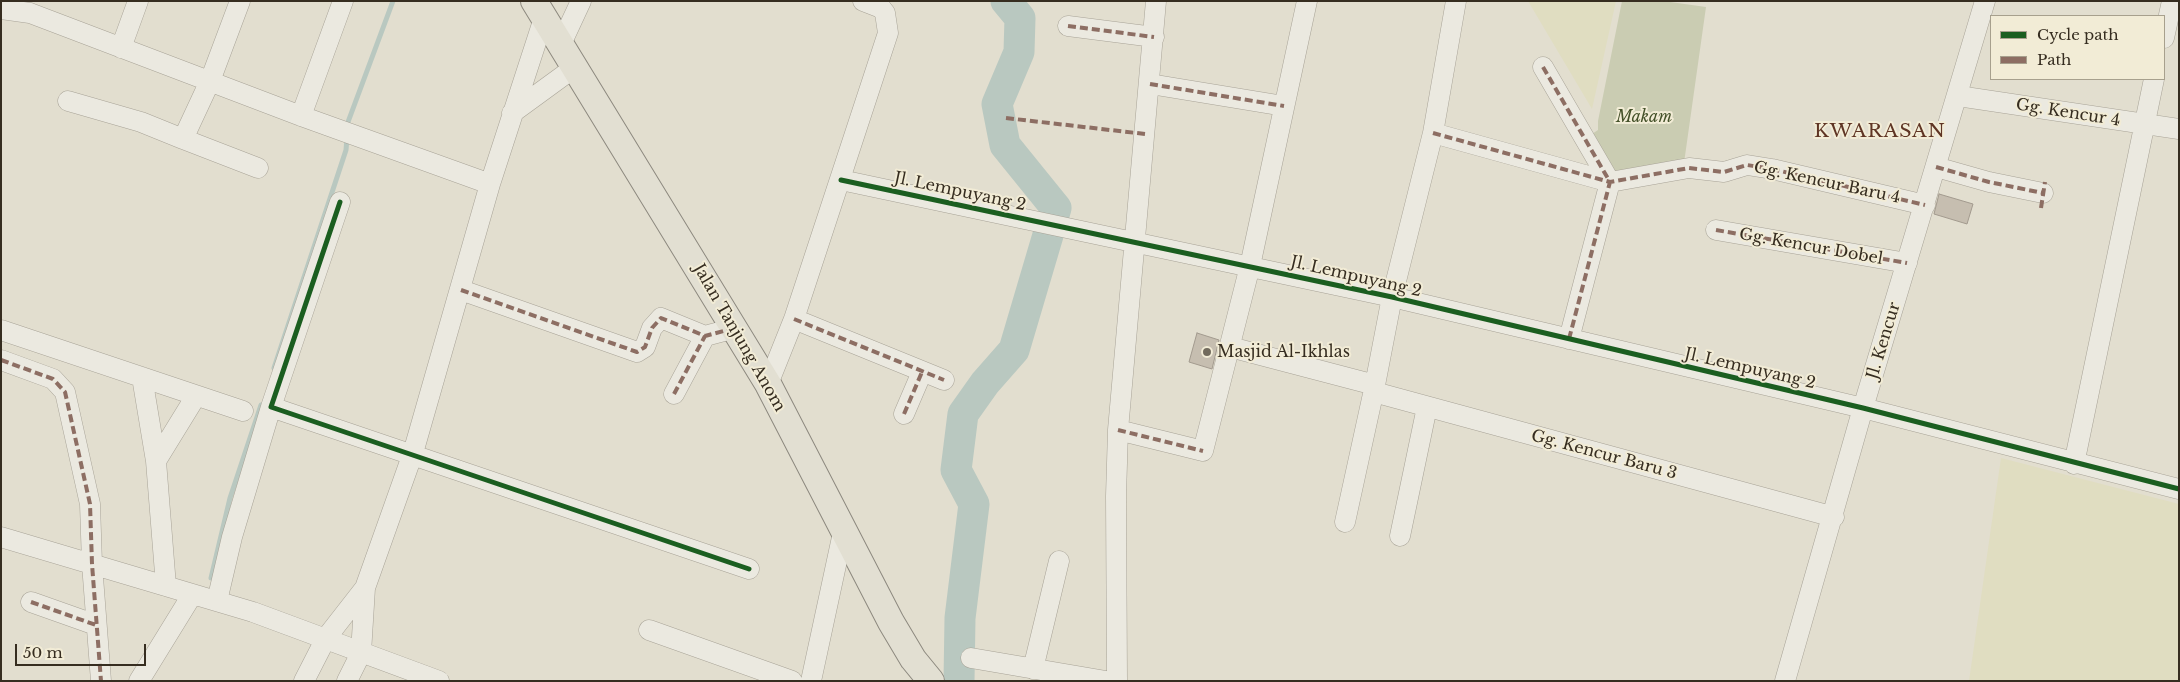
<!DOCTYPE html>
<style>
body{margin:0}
#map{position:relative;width:2180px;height:682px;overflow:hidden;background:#e2decf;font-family:"Libre Baskerville",serif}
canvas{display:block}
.frame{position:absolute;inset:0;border:2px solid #362d20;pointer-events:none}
.legend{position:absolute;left:1990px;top:15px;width:175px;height:65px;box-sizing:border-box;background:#f2ecd6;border:1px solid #a7a08d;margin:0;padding:6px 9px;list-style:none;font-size:15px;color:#362d20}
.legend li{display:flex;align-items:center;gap:10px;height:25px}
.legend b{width:25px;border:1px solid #a7a08d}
.scale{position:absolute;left:15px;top:644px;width:131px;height:22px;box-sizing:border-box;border:2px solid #362d20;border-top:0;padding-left:6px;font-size:15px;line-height:18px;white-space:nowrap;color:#362d20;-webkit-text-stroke:4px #f2ecd6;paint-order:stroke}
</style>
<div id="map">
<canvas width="2180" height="682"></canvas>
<div class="frame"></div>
<ul class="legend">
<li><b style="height:6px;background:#1b5e20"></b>Cycle path</li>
<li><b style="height:6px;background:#8d6e63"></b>Path</li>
</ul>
<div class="scale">50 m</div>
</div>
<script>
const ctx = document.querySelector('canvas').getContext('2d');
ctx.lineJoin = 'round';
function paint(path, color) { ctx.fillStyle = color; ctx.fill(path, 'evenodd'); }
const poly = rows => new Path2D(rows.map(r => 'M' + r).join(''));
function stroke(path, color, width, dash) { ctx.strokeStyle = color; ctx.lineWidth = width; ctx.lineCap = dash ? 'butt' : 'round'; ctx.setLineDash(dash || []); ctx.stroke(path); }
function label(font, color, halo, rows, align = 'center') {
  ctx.font = font + ' "Libre Baskerville",serif'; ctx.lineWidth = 4; ctx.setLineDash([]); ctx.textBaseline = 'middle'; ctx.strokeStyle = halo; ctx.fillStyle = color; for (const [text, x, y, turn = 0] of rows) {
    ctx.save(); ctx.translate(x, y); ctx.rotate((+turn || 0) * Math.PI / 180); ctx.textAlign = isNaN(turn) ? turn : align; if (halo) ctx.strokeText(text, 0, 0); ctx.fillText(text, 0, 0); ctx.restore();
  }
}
paint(poly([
 [1528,1,1616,1,1592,109],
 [2001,458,2179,504,2179,681,1969,681]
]), '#e0ddc1');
paint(poly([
 [1622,1,1663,1,1706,7,1684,163,1614,175,1592,134,1598,130,1598,121]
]), '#caccb2');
stroke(poly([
 [347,127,348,122,393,1],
 [274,368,346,150,347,138],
 [211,578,230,498,261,405]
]), '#b9c8c0', 5);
stroke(poly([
 [959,681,960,618,974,504,956,470,963,414,985,383,1014,350,1056,208,1005,145,997,104,1019,52,1020,18,1006,1]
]), '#b9c8c0', 31);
const building = poly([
 [1939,194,1973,204,1967,224,1934,214,1939,194],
 [1197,333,1219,340,1212,369,1189,362,1197,333]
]);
paint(building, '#c6beb0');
stroke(building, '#a29a8e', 1);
const minor = poly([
 [1,9,30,13,301,116,490,184],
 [1068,26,1154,37],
 [2164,38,2172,1],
 [561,44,581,1],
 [121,48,138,1],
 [1543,67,1610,182],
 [1150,84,1284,106],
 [1958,96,2179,129],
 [68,101,141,122,183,139,210,81,240,1],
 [512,113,575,67],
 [301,116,343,1],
 [1433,133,1610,182,1689,168,1724,172,1747,165,1772,169,1925,205],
 [183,139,258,168],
 [1936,167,1989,182,2043,193],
 [841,180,1392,297,1863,408,2179,489],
 [340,202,271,407,749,569],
 [1716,230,1907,263],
 [461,290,637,352,645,347,652,328,661,318,705,336,735,328],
 [794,319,944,380],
 [1,330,243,411],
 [1569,339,1610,182],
 [1230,347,1375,385],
 [1,360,53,379,65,392,90,504,92,564,101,681],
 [142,377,156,461,166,586],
 [768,384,794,319,888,33,885,13,881,8,863,1],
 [1374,392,1834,517],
 [674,394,705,336],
 [904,414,922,372],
 [1118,430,1203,451,1250,266,1307,1],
 [156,461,196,396],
 [2074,464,2154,79],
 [1345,522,1375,385,1392,297,1433,133,1456,1],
 [1400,536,1427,407],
 [1,537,253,612,439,681],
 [217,601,232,537,271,407],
 [31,602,96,625],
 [649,630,792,681],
 [971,658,1106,681],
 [1033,669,1059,561],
 [139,681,192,595],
 [304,681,326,638,365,588],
 [347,681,361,653,365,588,413,453,490,184,544,18],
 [811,681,844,528],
 [1117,681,1116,496,1118,430,1156,1],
 [1785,681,1863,408,1985,1]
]);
const major = poly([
 [534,1,768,384,891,622,913,659,931,681]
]);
stroke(minor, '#a8a397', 21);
stroke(major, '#8d897f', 28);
stroke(minor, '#ebe9e0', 20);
stroke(major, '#e2dfd2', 26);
stroke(poly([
 [1068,26,1154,37],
 [1543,67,1610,182],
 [1150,84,1284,106],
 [1006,118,1145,134],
 [1433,133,1610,182,1689,168,1724,172,1747,165,1772,169,1925,205],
 [1936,167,1989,182,2043,193],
 [2041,208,2045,182],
 [1716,230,1907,263],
 [461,290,637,352,645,347,652,328,661,318,705,336,735,328],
 [794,319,944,380],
 [1569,339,1610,182],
 [1,360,53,379,65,392,90,504,92,564,101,681],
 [674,394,705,336],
 [904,414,922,372],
 [1118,430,1203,451],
 [31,602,96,625]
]), '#8d6e63', 4, [8, 4]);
stroke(poly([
 [841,180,1392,297,1863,408,2179,489],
 [340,202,271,407,749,569]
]), '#1b5e20', 5);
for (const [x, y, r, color] of [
 [1207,352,5,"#726b5d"]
]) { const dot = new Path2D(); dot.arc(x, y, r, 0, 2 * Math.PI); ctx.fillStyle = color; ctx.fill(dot); stroke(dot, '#f2ecd6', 2); }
label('16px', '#362d20', '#f2ecd6', [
 ["Gg. Kencur 4",2068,113,9],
 ["Gg. Kencur Baru 4",1827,183,12],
 ["Jl. Lempuyang 2",960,192,12],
 ["Gg. Kencur Dobel",1811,247,10],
 ["Jl. Lempuyang 2",1356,277,13],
 ["Jalan Tanjung Anom",739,338,60],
 ["Jl. Kencur",1884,341,-73],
 ["Jl. Lempuyang 2",1750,369,13],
 ["Gg. Kencur Baru 3",1604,455,15]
]);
label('italic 16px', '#445129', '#f2ecd6', [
 ["Makam",1644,117]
]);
label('16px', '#362d20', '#f2ecd6', [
 ["Masjid Al-Ikhlas",1217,352]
], 'left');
ctx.letterSpacing = '1px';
label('19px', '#5f3524', '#f2ecd6', [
 ["KWARASAN",1880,132]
]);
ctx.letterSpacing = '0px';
</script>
